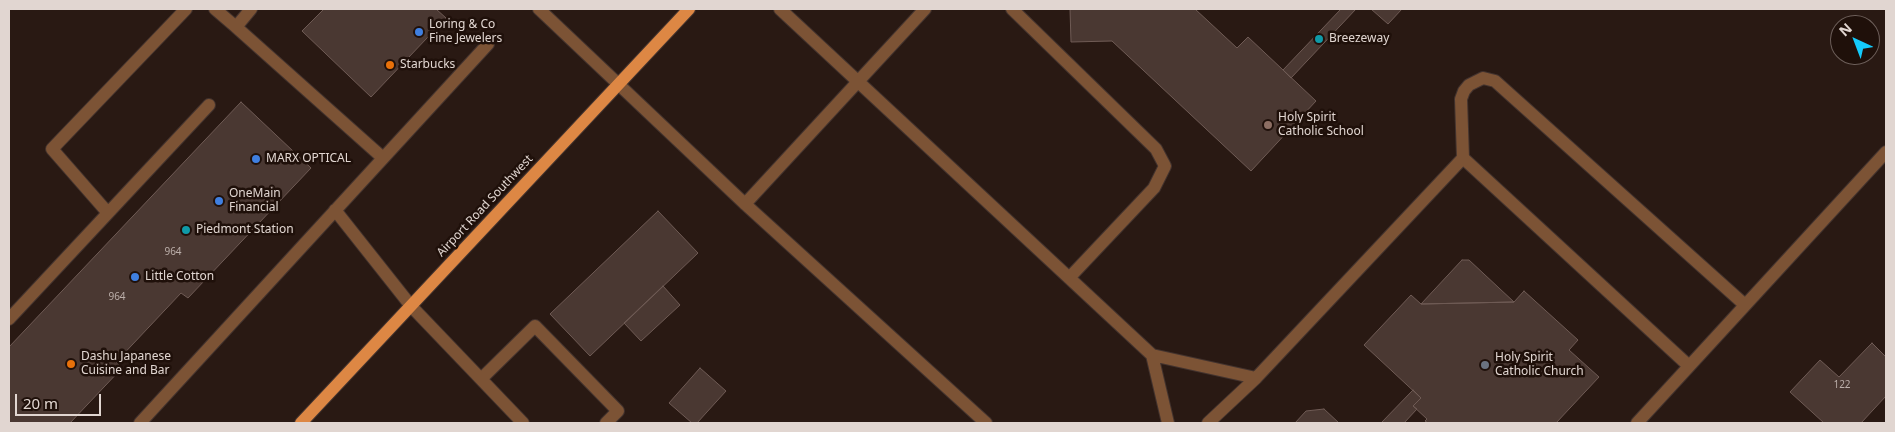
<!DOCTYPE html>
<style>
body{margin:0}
#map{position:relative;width:1895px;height:432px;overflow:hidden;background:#291913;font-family:"Noto Sans",sans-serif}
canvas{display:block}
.frame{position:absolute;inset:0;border:10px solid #e1d6d1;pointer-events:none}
.north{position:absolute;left:1830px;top:15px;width:50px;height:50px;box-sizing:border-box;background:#1f100a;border:1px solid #6d5f5a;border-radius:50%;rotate:317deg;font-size:14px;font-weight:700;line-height:20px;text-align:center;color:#e1d6d1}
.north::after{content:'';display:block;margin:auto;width:18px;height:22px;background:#14cafb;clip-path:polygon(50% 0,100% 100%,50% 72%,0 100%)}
.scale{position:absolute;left:15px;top:394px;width:86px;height:22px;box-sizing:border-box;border:2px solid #e1d6d1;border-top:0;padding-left:6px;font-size:15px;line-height:18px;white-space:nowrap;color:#e1d6d1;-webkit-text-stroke:4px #1f100a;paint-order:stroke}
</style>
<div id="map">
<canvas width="1895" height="432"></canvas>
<div class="frame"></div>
<div class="north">N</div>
<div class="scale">20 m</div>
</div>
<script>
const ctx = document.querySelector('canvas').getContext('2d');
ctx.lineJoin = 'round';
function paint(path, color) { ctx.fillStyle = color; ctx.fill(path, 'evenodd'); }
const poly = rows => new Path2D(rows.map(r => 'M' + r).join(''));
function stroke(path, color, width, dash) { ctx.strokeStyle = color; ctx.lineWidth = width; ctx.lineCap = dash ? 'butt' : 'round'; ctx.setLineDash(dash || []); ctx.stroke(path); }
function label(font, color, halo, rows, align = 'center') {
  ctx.font = font + ' "Noto Sans",sans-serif'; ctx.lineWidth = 5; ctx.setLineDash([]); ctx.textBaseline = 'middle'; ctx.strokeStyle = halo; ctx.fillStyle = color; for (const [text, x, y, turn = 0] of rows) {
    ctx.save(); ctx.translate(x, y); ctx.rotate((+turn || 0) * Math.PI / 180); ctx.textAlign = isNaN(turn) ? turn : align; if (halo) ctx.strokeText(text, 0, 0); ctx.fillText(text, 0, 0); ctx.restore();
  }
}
const building = poly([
 [324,9,436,9,446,18,371,97,302,31,324,9],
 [1070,9,1195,9,1237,48,1248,37,1316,101,1251,171,1112,41,1071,42,1070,9],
 [1341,9,1356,9,1291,78,1283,70,1341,9],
 [1371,9,1402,9,1388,24,1371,9],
 [241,102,311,168,188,298,181,293,116,362,122,368,70,423,9,423,9,347,241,102],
 [658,211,698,253,590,356,550,314,658,211],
 [1462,260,1469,260,1514,302,1421,304,1462,260],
 [663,286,680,305,641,341,624,323,663,286],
 [1524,291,1578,340,1569,350,1599,377,1556,423,1428,423,1425,421,1427,419,1413,406,1421,398,1364,345,1411,295,1421,304,1514,302,1524,291],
 [1872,343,1886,357,1886,396,1861,423,1824,423,1790,392,1820,360,1839,377,1872,343],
 [700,368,726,391,697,423,692,423,669,403,700,368],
 [1413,390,1421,398,1413,406,1417,409,1404,423,1381,423,1413,390],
 [1324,409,1339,423,1295,423,1306,411,1324,409]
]);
paint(building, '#4a3832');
stroke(building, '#6f5b55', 1);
const minor = poly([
 [215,9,236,27],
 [251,9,236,27,383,158],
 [539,9,745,204,986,423],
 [780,9,1152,355,1168,423],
 [1012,9,1156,149,1165,166,1154,188,1069,278],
 [1463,158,1461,99,1464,91,1469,85,1483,78,1495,81,1745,305],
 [745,204,925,9],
 [335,210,411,306,523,423],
 [108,213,52,149,186,9],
 [9,319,209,105],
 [1152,355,1256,378],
 [481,379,535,326,618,411,606,423],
 [140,423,488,44],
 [1208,423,1256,378,1463,158,1689,366],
 [1637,423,1886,152]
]);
const major = poly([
 [301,423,689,9]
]);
stroke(minor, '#43332e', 14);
stroke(major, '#43332e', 14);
stroke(minor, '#7c5335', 12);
stroke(major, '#dd8744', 12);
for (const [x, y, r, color] of [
 [419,32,5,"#3f7fe0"],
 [1319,39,5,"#0f9aa8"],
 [390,65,5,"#e8710a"],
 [1268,125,5,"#8d6e63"],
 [256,159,5,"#3f7fe0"],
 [219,201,5,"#3f7fe0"],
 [186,230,5,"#0f9aa8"],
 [135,277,5,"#3f7fe0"],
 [71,364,5,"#e8710a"],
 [1485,365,5,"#6b7280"]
]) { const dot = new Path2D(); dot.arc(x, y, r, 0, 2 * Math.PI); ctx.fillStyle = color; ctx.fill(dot); stroke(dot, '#1f100a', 2); }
label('10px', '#bbaea9', null, [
 ["964",173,252],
 ["964",117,297],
 ["122",1842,385]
]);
label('12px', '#e1d6d1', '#1f100a', [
 ["Loring & Co",429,25],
 ["Fine Jewelers",429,39],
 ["Breezeway",1329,39],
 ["Starbucks",400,65],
 ["Holy Spirit",1278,118],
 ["Catholic School",1278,132],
 ["MARX OPTICAL",266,159],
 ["OneMain",229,194],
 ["Financial",229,208],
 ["Piedmont Station",196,230],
 ["Little Cotton",145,277],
 ["Dashu Japanese",81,357],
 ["Cuisine and Bar",81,371],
 ["Holy Spirit",1495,358],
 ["Catholic Church",1495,372]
], 'left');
label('12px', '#e1d6d1', '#1f100a', [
 ["Airport Road Southwest",485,206,-47]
]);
</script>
